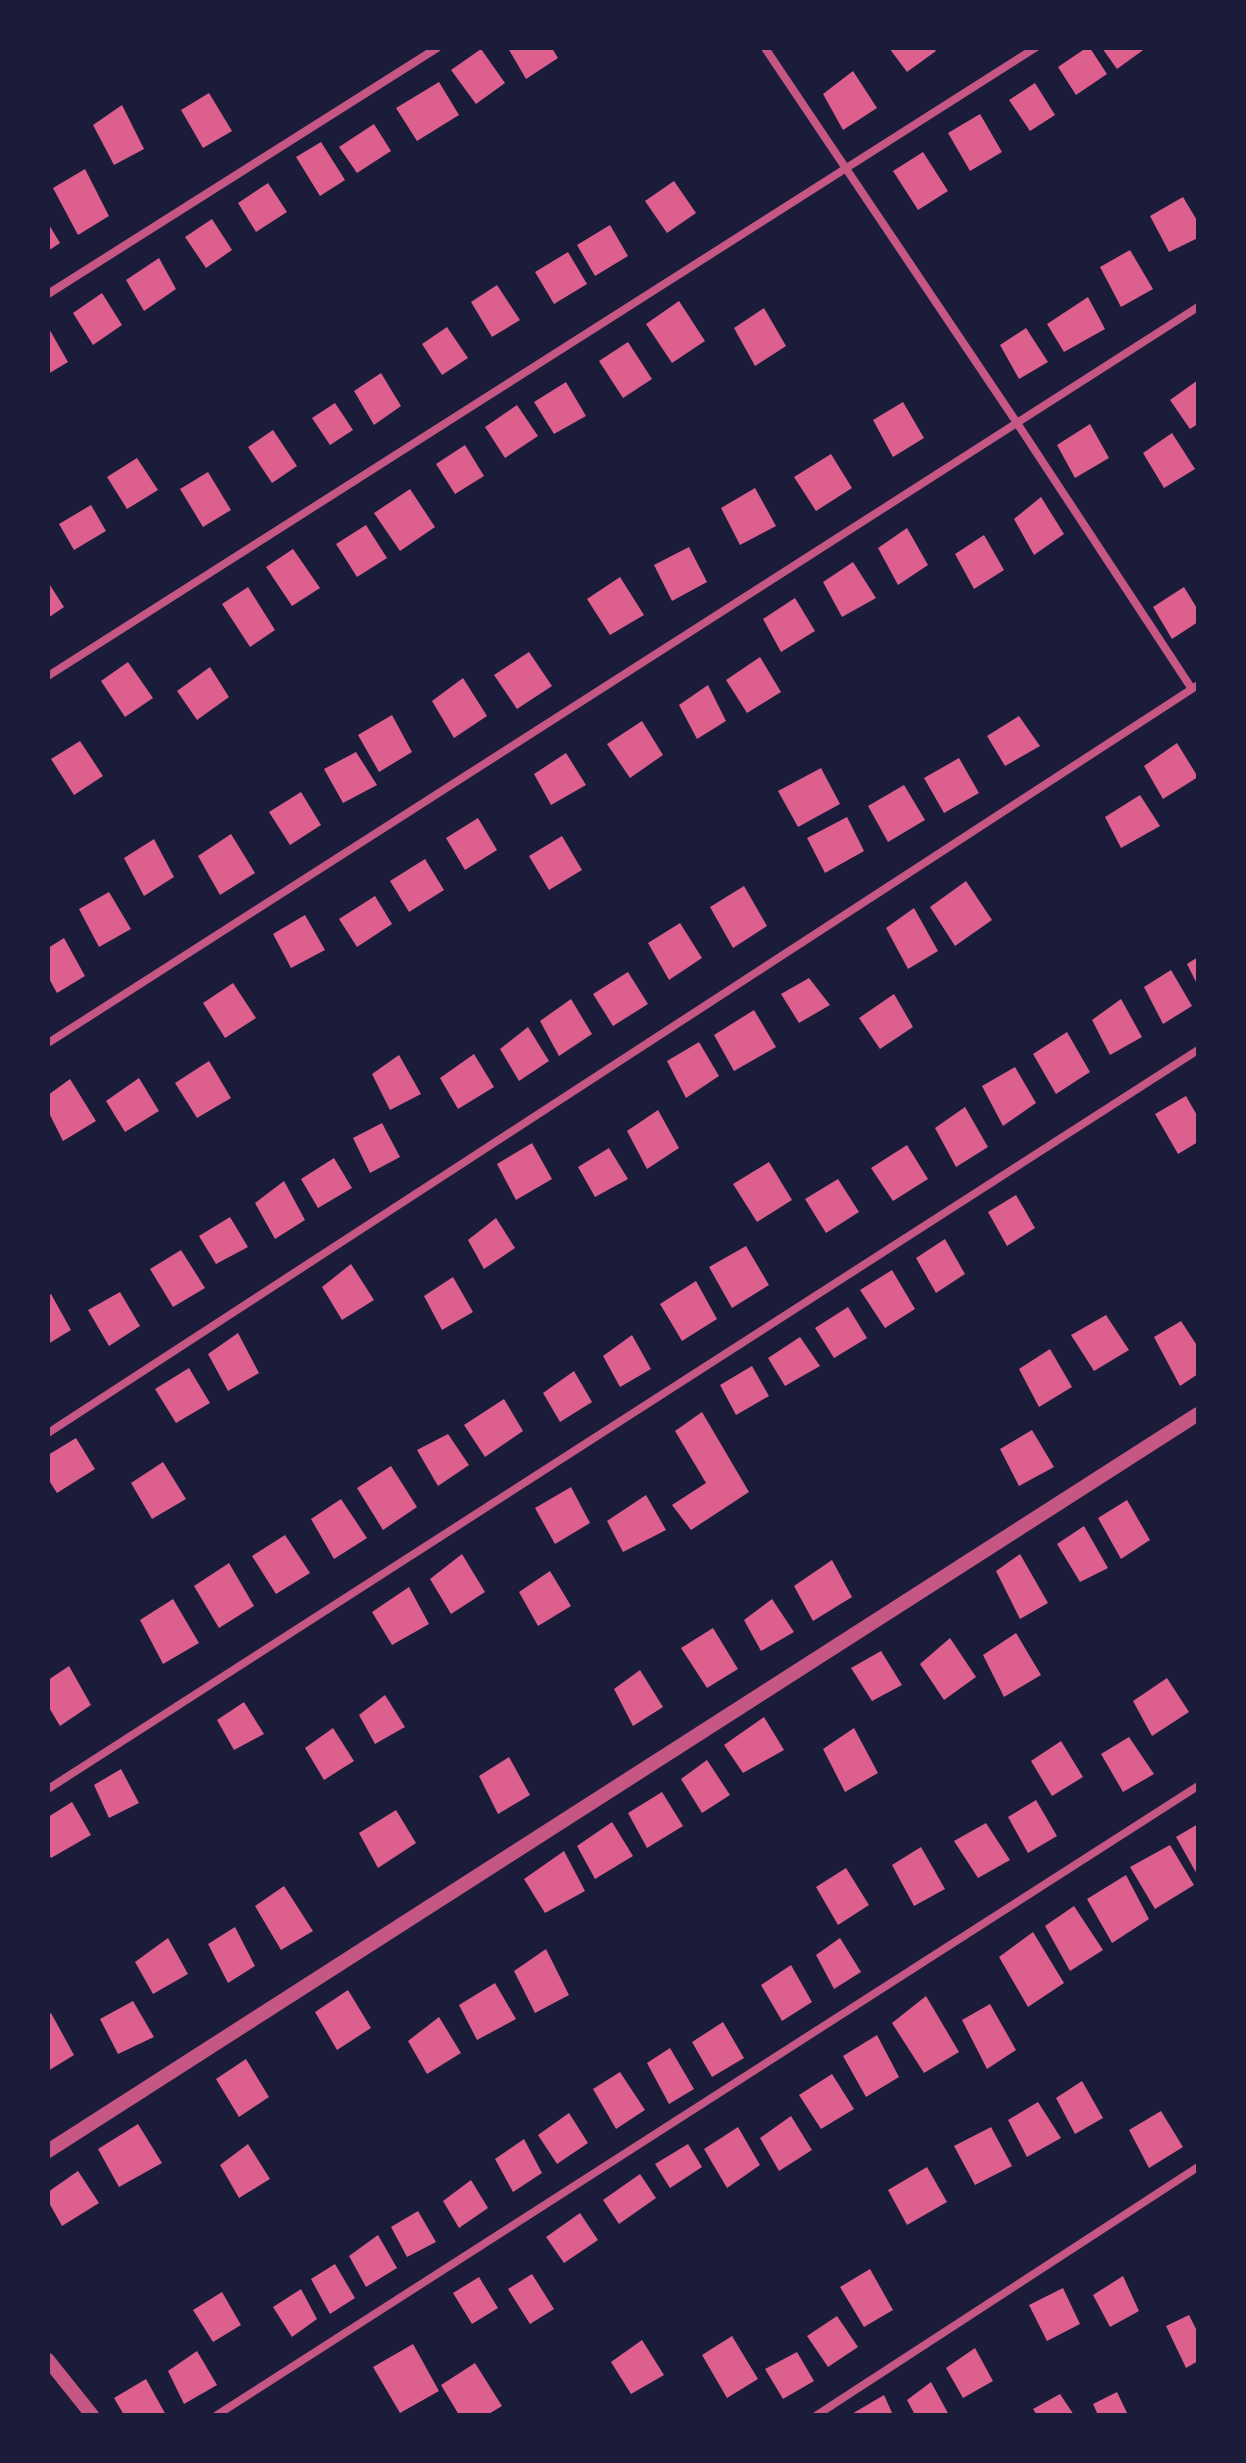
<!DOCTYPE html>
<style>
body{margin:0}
#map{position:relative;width:1246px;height:2463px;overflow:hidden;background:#1b1b3a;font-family:"Open Sans",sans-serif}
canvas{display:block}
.frame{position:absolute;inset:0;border:50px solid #1b1b3a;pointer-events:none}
</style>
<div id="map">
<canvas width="1246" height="2463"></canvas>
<div class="frame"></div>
</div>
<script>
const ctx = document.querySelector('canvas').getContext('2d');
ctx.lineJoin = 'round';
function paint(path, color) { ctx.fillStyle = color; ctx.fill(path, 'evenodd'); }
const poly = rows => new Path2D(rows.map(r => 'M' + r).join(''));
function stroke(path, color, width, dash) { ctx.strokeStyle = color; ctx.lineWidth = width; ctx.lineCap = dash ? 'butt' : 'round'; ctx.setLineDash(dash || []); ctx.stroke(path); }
paint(poly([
 [508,48,552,48,558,58,526,79],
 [889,48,933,48,936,51,907,72],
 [1086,48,1090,48,1107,74,1076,95,1058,67],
 [1102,48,1146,48,1117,69],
 [481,49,505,83,476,104,451,70],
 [853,71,877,108,843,130,823,94],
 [439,82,459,115,417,141,396,108],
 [1035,83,1055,115,1030,131,1009,100],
 [209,93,232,131,203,148,181,110],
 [122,105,144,149,114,165,93,125],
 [980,114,1002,152,970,171,948,133],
 [374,124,391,151,357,173,339,147],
 [321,142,345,180,320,196,296,157],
 [923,152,948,191,918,210,893,171],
 [85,169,109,216,78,235,53,188],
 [674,181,696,213,667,233,645,201],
 [268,183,287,212,256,232,238,203],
 [1183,197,1198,222,1198,238,1169,252,1150,216],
 [212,219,232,250,206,268,185,237],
 [48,223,60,243,48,251],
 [610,225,628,256,595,276,577,245],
 [1130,250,1153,289,1121,307,1100,267],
 [568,252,587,284,554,304,535,272],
 [159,258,176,289,144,311,126,280],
 [497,285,520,320,492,337,471,302],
 [102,293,122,325,93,345,73,313],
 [1088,297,1105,329,1064,352,1047,324],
 [679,301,705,341,672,363,646,324],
 [764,308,786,346,755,366,734,328],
 [48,327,68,362,48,374],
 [447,327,468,358,442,375,422,344],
 [1026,328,1048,362,1019,379,1000,345],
 [628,342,652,379,623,398,599,361],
 [381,373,401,406,374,425,354,391],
 [1198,380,1198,424,1190,429,1170,400],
 [566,382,586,416,554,434,534,402],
 [903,402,924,438,893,457,873,420],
 [335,403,353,430,330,445,312,418],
 [517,405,538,436,505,458,485,427],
 [1090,424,1109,458,1075,478,1057,445],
 [273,430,297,466,272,483,248,447],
 [1172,433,1195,469,1164,488,1143,453],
 [465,445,484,476,455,494,436,464],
 [831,454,852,488,816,511,794,477],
 [137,458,158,490,127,509,107,477],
 [208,472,231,510,203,527,180,489],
 [755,488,776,526,740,545,721,508],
 [410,489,435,527,400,551,374,513],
 [1041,497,1064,534,1034,555,1014,519],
 [91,505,106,531,74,550,59,524],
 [366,525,387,558,357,577,336,544],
 [907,528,928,565,898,585,878,548],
 [984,535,1004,570,974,589,955,554],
 [689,547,707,582,672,601,654,565],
 [293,549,320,588,292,606,266,567],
 [853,562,876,598,842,617,823,582],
 [620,577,644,615,610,635,587,599],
 [48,582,64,607,48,618],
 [248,587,275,630,250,647,222,604],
 [1184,587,1198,610,1198,622,1172,639,1153,607],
 [795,598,815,631,781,652,763,619],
 [529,652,552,686,517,709,494,675],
 [760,657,781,692,747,713,726,680],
 [128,662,153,698,125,717,101,681],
 [210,667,229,697,197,720,177,691],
 [463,678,487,716,454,738,432,701],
 [708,685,726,721,697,739,679,705],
 [392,715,412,752,379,772,358,735],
 [1019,716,1040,746,1005,766,987,736],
 [642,721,663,755,630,778,607,744],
 [80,741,103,776,74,795,51,759],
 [1177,743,1198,777,1163,799,1144,766],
 [356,752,377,785,343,803,324,769],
 [566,753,586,785,551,805,534,774],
 [959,758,979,793,944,813,924,778],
 [821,768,840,804,798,827,778,791],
 [904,785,925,820,888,842,868,806],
 [301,792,321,825,290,845,269,812],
 [1140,795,1160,826,1121,848,1105,817],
 [847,817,864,851,825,873,807,838],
 [478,818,497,850,465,870,446,838],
 [231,834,255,873,220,895,198,856],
 [562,836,582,870,549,890,529,856],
 [154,839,174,877,144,896,124,858],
 [425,859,444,890,409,912,390,881],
 [966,881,992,920,955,946,930,907],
 [744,886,767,926,733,948,710,907],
 [109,892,131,929,99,947,79,909],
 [375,896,392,924,357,947,339,919],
 [914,908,938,951,908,969,886,928],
 [305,915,325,950,291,968,273,934],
 [680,923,702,958,669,980,648,943],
 [64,938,85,976,57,993,48,977,48,948],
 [1198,957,1198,986,1187,964],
 [1171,970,1192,1006,1163,1024,1144,987],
 [628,972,648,1004,613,1026,593,994],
 [809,978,830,1005,799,1023,781,994],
 [233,983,256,1018,225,1038,203,1003],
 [894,994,913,1027,880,1049,859,1018],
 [571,999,592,1034,559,1056,540,1021],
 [1121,999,1142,1037,1110,1055,1092,1020],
 [754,1010,776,1047,734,1071,714,1035],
 [528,1027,549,1061,519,1081,500,1049],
 [1067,1032,1090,1072,1056,1094,1033,1054],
 [699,1042,719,1076,686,1098,667,1061],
 [474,1054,494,1087,458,1109,440,1078],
 [399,1055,421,1094,390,1110,372,1074],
 [209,1061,231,1098,197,1118,175,1083],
 [1015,1067,1036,1103,1003,1126,982,1086],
 [139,1078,159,1111,125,1132,106,1101],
 [70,1079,96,1121,63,1141,48,1111,48,1095],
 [1186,1096,1198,1117,1198,1142,1178,1154,1155,1114],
 [965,1107,988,1147,956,1167,935,1128],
 [658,1110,679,1148,647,1169,627,1131],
 [382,1123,400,1157,370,1173,353,1138],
 [532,1143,552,1179,516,1200,497,1164],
 [907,1145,928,1179,893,1201,871,1168],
 [609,1148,628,1179,595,1197,578,1167],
 [334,1158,352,1188,318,1208,301,1179],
 [769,1162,792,1200,757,1222,733,1184],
 [838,1179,859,1212,826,1233,805,1199],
 [284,1181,305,1220,275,1239,255,1203],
 [1016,1195,1035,1228,1007,1246,988,1212],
 [230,1217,248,1247,216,1264,199,1236],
 [496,1218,515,1248,484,1269,468,1240],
 [945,1239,965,1274,936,1293,916,1258],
 [746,1246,769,1285,732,1308,709,1267],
 [181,1250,205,1288,173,1307,150,1269],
 [351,1264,374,1300,342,1320,322,1287],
 [892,1270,915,1309,885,1328,860,1290],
 [453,1277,473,1312,442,1330,424,1296],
 [696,1281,717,1319,682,1341,660,1304],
 [120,1292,140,1326,109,1346,88,1310],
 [51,1294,71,1330,48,1344,48,1296],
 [848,1307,867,1338,834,1358,815,1328],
 [1106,1315,1129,1350,1094,1371,1071,1335],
 [1181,1321,1198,1347,1198,1374,1180,1386,1154,1337],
 [238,1333,259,1373,228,1391,208,1354],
 [632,1335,651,1369,620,1387,603,1356],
 [800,1337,820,1366,785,1386,768,1358],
 [1050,1349,1072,1387,1039,1407,1019,1369],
 [752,1366,769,1396,736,1415,720,1385],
 [189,1368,210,1403,176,1423,155,1389],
 [574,1371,592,1402,560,1422,543,1393],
 [504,1399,523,1431,485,1457,464,1425],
 [702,1412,749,1492,691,1530,672,1505,706,1483,675,1431],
 [1032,1430,1054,1467,1019,1486,1000,1449],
 [448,1434,469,1465,438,1486,417,1450],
 [76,1438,95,1469,57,1493,48,1479,48,1455],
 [163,1462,186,1499,152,1519,131,1483],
 [391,1466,417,1507,383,1530,357,1488],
 [571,1487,590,1523,555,1544,535,1508],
 [646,1495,666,1530,623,1552,607,1521],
 [341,1499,367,1538,334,1559,311,1519],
 [1127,1500,1150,1540,1121,1559,1098,1518],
 [1084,1526,1108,1568,1080,1582,1057,1544],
 [285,1535,310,1573,276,1594,252,1556],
 [462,1554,485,1592,451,1614,430,1579],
 [1020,1554,1048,1603,1020,1619,996,1571],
 [832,1560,852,1597,813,1621,794,1586],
 [229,1563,254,1606,219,1628,194,1586],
 [550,1571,571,1606,538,1626,519,1592],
 [409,1587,429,1624,392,1645,372,1612],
 [173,1599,199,1643,163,1664,140,1620],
 [772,1599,794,1632,761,1651,744,1620],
 [713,1628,738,1669,707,1688,681,1648],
 [1016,1633,1041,1675,1004,1697,983,1655],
 [950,1638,976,1677,944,1700,920,1664],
 [881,1651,902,1685,872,1701,851,1668],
 [69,1666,91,1705,60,1726,48,1706,48,1680],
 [640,1670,663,1707,633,1726,614,1689],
 [1167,1678,1189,1712,1152,1736,1133,1701],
 [385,1695,405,1727,375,1744,359,1715],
 [244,1702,264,1734,234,1750,217,1720],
 [764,1717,784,1750,743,1773,724,1745],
 [333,1728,354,1761,324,1780,305,1748],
 [854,1728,878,1773,845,1792,823,1749],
 [1129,1737,1154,1774,1123,1792,1101,1754],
 [1061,1741,1083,1777,1052,1796,1031,1761],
 [509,1757,530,1795,498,1814,479,1776],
 [707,1760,730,1795,702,1813,681,1779],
 [121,1769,139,1803,109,1818,94,1785],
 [662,1792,683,1826,647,1848,628,1813],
 [1036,1800,1057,1836,1028,1853,1008,1817],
 [72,1802,91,1835,51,1858,48,1853,48,1817],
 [396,1810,416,1843,378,1868,359,1833],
 [612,1822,633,1856,595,1879,577,1846],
 [986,1823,1010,1860,978,1878,954,1841],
 [1198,1824,1198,1876,1176,1837],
 [1170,1845,1194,1885,1155,1909,1130,1867],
 [921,1847,945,1889,914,1906,892,1865],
 [564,1851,585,1891,545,1913,524,1879],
 [846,1868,869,1905,838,1925,816,1887],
 [1126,1875,1149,1919,1112,1943,1087,1899],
 [284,1886,313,1931,281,1950,255,1906],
 [1074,1906,1103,1950,1070,1971,1045,1926],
 [235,1927,255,1966,228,1983,208,1944],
 [1033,1932,1064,1983,1028,2007,999,1957],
 [168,1938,188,1974,153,1994,135,1962],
 [840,1938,861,1972,834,1989,816,1955],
 [546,1949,569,1995,535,2013,514,1971],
 [791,1965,812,2002,782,2021,761,1985],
 [495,1983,516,2019,477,2040,459,2005],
 [348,1990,371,2028,337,2050,315,2012],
 [926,1996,959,2052,924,2073,892,2023],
 [133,2001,154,2037,118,2054,100,2019],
 [990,2004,1016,2050,987,2069,962,2020],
 [51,2013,74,2055,48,2071,48,2015],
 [439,2017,461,2053,427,2074,408,2041],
 [723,2022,744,2058,712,2077,692,2042],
 [877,2035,899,2077,866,2097,843,2056],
 [670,2048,694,2089,669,2104,647,2063],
 [246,2059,269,2097,239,2117,216,2079],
 [620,2072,645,2110,616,2129,593,2089],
 [832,2074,854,2109,821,2129,799,2095],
 [1082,2081,1103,2118,1075,2134,1056,2098],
 [1038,2102,1061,2138,1027,2157,1008,2120],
 [1161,2111,1183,2147,1149,2168,1129,2130],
 [569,2113,588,2143,557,2164,538,2135],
 [791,2116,812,2150,779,2171,760,2138],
 [138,2124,162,2163,119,2187,98,2149],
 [738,2127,760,2165,727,2188,704,2149],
 [991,2127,1012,2166,975,2185,954,2146],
 [524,2139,542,2173,513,2192,495,2159],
 [248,2144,270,2179,239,2198,220,2165],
 [688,2144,702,2167,670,2188,655,2164],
 [927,2167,947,2202,907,2225,888,2190],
 [78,2171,99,2203,62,2226,48,2201,48,2192],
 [640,2174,656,2198,619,2224,603,2200],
 [471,2180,488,2208,459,2228,443,2201],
 [418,2211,436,2242,407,2257,391,2227],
 [580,2213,598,2240,564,2263,546,2237],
 [378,2235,397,2268,366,2287,349,2256],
 [335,2264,355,2298,330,2314,311,2279],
 [870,2269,893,2310,864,2327,840,2287],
 [532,2274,554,2309,530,2324,508,2289],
 [1123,2276,1139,2311,1110,2327,1093,2295],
 [479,2277,498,2308,472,2324,453,2293],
 [1063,2288,1080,2324,1047,2341,1029,2305],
 [301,2289,317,2319,292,2337,273,2307],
 [222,2292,241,2325,213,2342,193,2310],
 [1189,2315,1198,2333,1198,2361,1186,2368,1166,2326],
 [837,2316,858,2347,828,2367,807,2336],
 [732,2336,758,2379,727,2398,702,2355],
 [642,2340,664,2375,631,2394,611,2362],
 [413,2344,439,2391,400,2413,373,2367],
 [975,2348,993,2381,963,2398,946,2368],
 [197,2351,217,2385,184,2404,168,2371],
 [797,2352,814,2381,783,2399,765,2369],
 [475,2363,502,2406,487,2415,459,2415,441,2385],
 [146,2379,166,2415,124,2415,114,2398],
 [931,2382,949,2415,915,2415,907,2400],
 [1117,2392,1128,2415,1098,2415,1093,2404],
 [1060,2394,1074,2415,1037,2415,1033,2409],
 [884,2395,893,2415,850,2415]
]), '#dd5f8e');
stroke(poly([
 [765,48,1017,423,1192,689],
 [48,294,437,48],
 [48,676,1035,48],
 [48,1043,1198,307],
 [48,1433,1198,685],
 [48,1789,1198,1050],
 [217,2415,1198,1786],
 [817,2415,1198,2167]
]), '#c65784', 8);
stroke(poly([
 [48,2151,1198,1414],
 [48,2360,92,2415]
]), '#c65784', 14);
</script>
